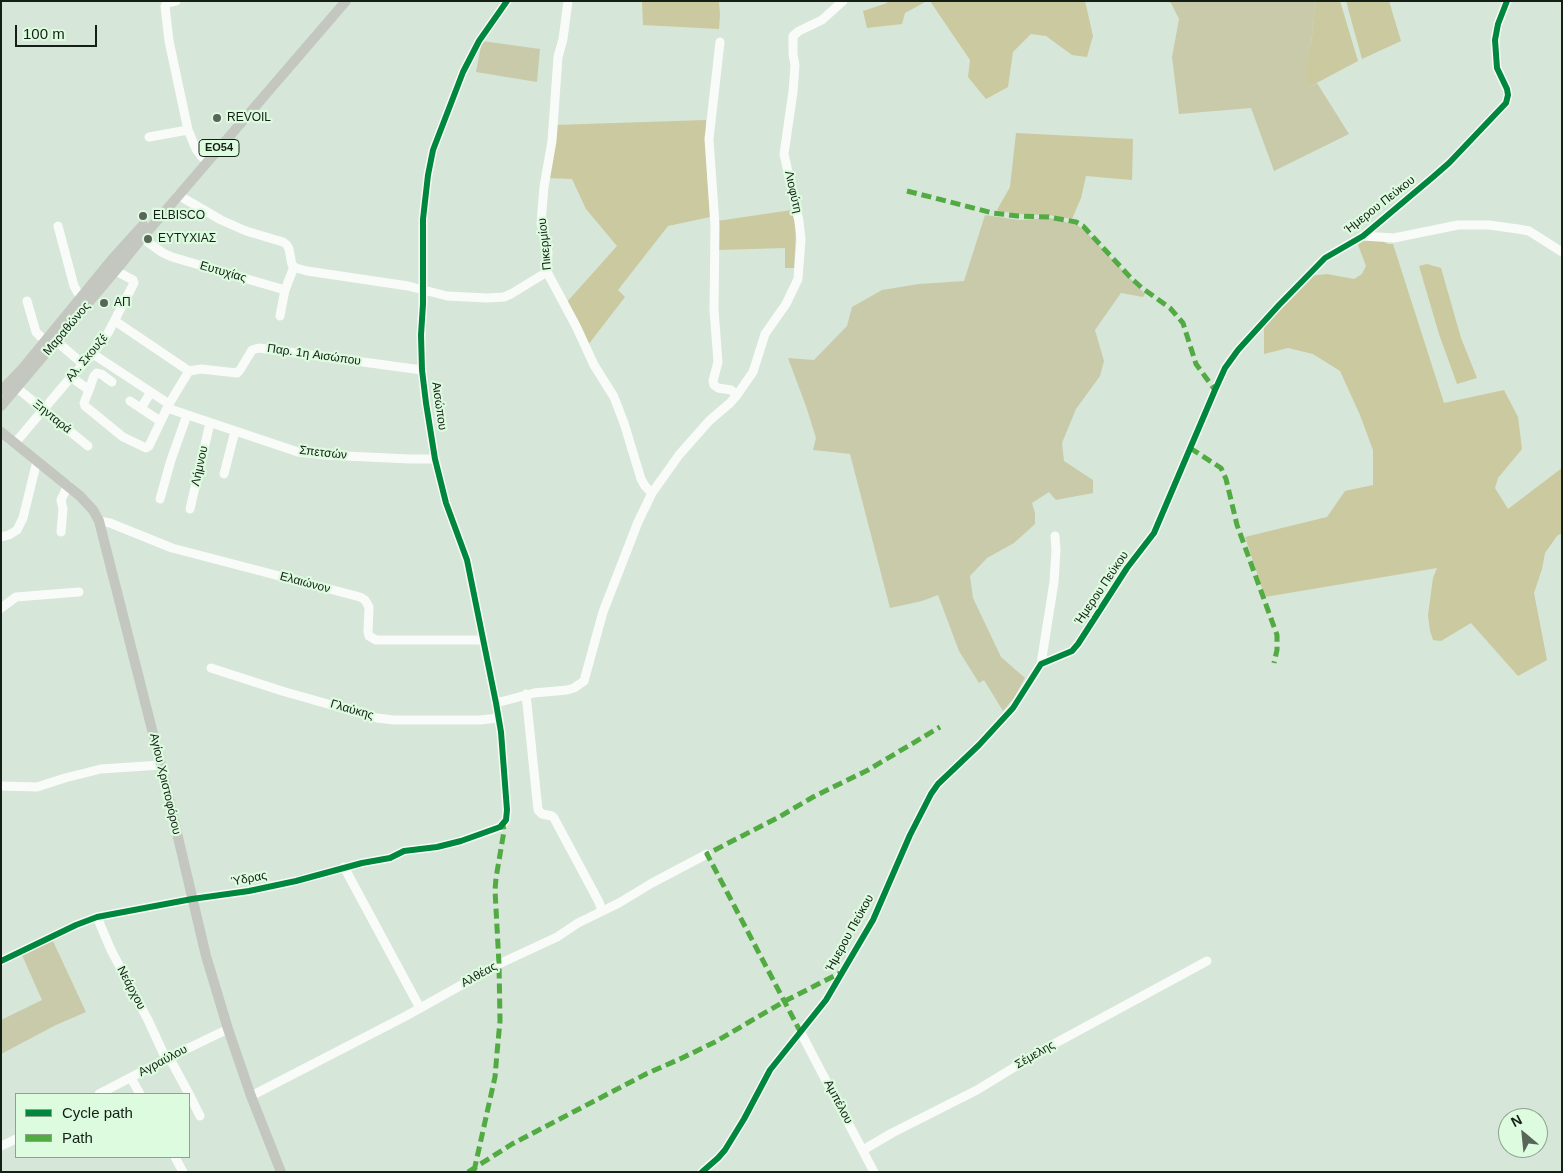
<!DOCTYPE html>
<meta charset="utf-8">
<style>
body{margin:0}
#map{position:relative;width:1563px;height:1173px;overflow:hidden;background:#d6e6d8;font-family:Arial,sans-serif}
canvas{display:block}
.frame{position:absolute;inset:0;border:2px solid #141f15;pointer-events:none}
.legend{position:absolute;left:15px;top:1093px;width:175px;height:65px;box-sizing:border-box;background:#ddfbdf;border:1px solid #8da38e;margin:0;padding:6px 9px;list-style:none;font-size:15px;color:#141f15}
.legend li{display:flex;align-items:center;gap:10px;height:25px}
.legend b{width:25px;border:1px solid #8da38e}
.north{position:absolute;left:1498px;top:1108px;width:50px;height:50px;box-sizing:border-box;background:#ddfbdf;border:1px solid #8da38e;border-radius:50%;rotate:332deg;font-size:14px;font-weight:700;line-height:20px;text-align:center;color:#141f15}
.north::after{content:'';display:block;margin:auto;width:18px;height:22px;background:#586559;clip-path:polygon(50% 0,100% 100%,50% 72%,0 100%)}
.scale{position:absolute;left:15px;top:25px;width:82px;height:22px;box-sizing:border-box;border:2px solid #141f15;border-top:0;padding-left:6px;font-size:15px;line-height:18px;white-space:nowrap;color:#141f15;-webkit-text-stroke:4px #ddfbdf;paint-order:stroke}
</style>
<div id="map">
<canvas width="1563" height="1173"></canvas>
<div class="frame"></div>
<ul class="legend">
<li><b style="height:6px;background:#00873e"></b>Cycle path</li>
<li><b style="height:6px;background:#51aa42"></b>Path</li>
</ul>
<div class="north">N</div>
<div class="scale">100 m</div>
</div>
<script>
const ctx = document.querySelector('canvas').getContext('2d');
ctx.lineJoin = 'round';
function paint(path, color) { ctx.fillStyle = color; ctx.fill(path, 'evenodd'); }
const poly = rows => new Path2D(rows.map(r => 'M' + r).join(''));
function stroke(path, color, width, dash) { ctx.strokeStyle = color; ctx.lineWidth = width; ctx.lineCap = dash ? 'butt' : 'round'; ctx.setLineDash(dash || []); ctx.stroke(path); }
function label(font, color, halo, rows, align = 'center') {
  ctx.font = font + ' Arial,sans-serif'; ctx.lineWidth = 4.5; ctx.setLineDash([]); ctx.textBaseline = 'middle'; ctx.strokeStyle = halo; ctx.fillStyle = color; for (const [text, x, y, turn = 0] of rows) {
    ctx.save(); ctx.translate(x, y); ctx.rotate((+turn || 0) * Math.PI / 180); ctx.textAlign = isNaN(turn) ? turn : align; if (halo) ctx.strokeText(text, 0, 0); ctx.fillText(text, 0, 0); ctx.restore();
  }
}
paint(poly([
 [1166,1,1316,1,1311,44,1306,60,1309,87,1317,83,1349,134,1274,171,1251,108,1179,114,1172,57,1179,19,1171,3],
 [482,41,540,49,537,82,476,72],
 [985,215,1019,220,1050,218,1077,225,1087,233,1145,294,1143,297,1121,293,1095,330,1104,361,1100,376,1076,409,1062,443,1064,461,1093,480,1093,493,1056,500,1049,492,1032,503,1035,513,1035,524,1014,543,987,558,970,576,973,598,1001,657,1025,678,1014,698,1003,711,984,680,979,683,959,651,938,595,922,601,890,608,850,454,813,450,816,438,807,409,788,358,814,360,847,326,852,307,882,290,919,284,964,281],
 [52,939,86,1012,56,1025,1,1054,1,1020,42,1000,21,953]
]), '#c9caaa');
paint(poly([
 [642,1,719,1,720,15,719,29,643,25],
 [887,1,927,1,905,13,902,24,867,28,863,11,887,3],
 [930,1,1085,1,1093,36,1087,57,1072,55,1046,36,1031,34,1013,52,1008,87,986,99,968,77,970,60],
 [1316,1,1340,1,1358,61,1309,87,1306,75,1306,59,1311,44],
 [1346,1,1389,1,1401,41,1362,59],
 [706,120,706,154,710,217,668,226,618,290,625,297,588,345,566,303,617,246,586,209,572,179,548,178,555,125],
 [1016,133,1133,139,1132,180,1086,176,1081,198,1072,219,1049,215,1020,214,999,211,997,210,1010,187],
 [792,210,796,230,794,268,785,268,785,248,717,250,717,221],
 [1364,239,1382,241,1388,244,1393,244,1444,403,1504,390,1518,417,1522,449,1498,478,1495,488,1508,509,1562,468,1562,533,1557,536,1545,553,1542,569,1534,593,1547,660,1518,676,1471,623,1441,641,1433,640,1430,631,1428,615,1433,578,1437,568,1265,597,1245,537,1327,517,1345,491,1373,485,1373,450,1360,415,1340,371,1313,354,1288,348,1264,354,1264,323,1310,276,1327,274,1354,279,1362,274,1366,266,1357,242],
 [1427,264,1441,268,1461,338,1477,378,1457,384,1439,334,1419,266]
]), '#cbc99f');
stroke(poly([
 [176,1,167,3,165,6,169,41,188,130,196,149,202,157],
 [568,1,563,39,558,57,552,141,544,187,541,223,548,252,547,272,576,326,594,365,614,397,624,423,641,479,645,486,652,493],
 [149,137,188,130],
 [178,195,221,220,246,231,283,242,287,245,289,249,292,265,296,268,307,271,408,286,447,296,487,298,504,297,511,294,547,272],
 [58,226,74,286,78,293,86,301],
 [1363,236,1394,238,1458,225,1489,225,1518,229,1529,231,1562,252],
 [142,238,163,253,172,257,285,290],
 [27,301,36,332,45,341],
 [280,316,285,290,294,267],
 [115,321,189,371],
 [56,341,83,364],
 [93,354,169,404],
 [189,371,201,369,237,373,240,370,252,350,259,348,422,370],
 [71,377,89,390,84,403,85,406,123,437,146,448,149,446,169,404,189,371],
 [12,384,88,446],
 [89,390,94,376,97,373,101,374,112,382],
 [737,395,753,372,765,334,786,304,798,279,801,240,799,221,784,154,793,92,795,65,793,54,793,36,799,31,822,20,843,1],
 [130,401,160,421],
 [141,408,151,392],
 [167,408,298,452,324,455,410,459,435,459],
 [15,443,71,377,93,354,108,333,134,283,133,280,116,271],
 [224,474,235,431],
 [160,499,171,460,187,415],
 [190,509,210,423],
 [99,521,110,523,172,548,360,597,365,600,369,607,368,632,369,636,376,640,483,640],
 [61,532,63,509,61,500,68,485],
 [1,537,9,535,17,530,23,518,37,461],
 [1,608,16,597,79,592],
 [1041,664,1054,582,1056,550,1055,536],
 [211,668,282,691,377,718,394,720,480,720,499,718],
 [526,694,538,810,542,814,552,816,554,818,599,902,602,911],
 [496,703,534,693,567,690,574,688,584,681,603,612,638,522,652,493,679,455,709,421,730,403,737,395,731,390,718,388,714,385,713,381,718,362,714,310,715,225,709,139,720,42],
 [1,786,37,787,65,778,101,769,161,765],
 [344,867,420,1008],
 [97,917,111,950,148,1020,166,1059],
 [1,961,76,925,97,917,192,899,249,891,296,881,362,863,390,858,404,851,437,847,461,841,500,827,506,820,507,810,501,732,496,703,467,560,446,503,435,459,426,403,422,370,421,335,423,304,423,219,428,175,433,150,463,72,479,41,507,1],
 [801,1033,874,1172],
 [169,1057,189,1094],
 [131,1078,140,1094],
 [99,1094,166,1059,228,1029],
 [189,1094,200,1116],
 [251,1096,406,1016,499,964,557,937,578,923,619,903,652,883,707,854],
 [1,1146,16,1139],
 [863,1150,892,1133,977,1090,1041,1051,1207,961],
 [175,1157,183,1172],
 [702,1172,718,1158,725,1150,744,1119,770,1070,826,1000,873,920,910,835,931,794,938,784,979,745,1013,708,1041,664,1072,651,1078,644,1127,568,1154,533,1215,390,1225,368,1238,350,1279,305,1325,258,1363,236,1433,177,1449,163,1506,103,1508,95,1507,89,1497,68,1495,40,1498,24,1507,1]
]), '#f9fbf9', 9);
stroke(poly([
 [1,391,23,368,114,257,143,225],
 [1,406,122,263,142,238,346,1],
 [1,432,80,496,93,510,99,521,161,765,206,956,228,1029,251,1096,281,1172]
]), '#c3c7c0', 10);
stroke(poly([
 [907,191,993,213,1018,216,1049,217,1076,222,1083,226,1131,278,1142,288,1170,308,1183,323,1196,364,1215,390],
 [1190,448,1221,468,1226,479,1237,525,1277,635,1277,650,1274,663],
 [801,1033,707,854,779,817,813,797,868,770,940,727],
 [474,1171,495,1077,497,1053,500,1021,499,964,495,890,496,878,504,831,503,825],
 [468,1172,512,1144,646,1074,682,1058,715,1042,785,1001,840,973]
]), '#51aa42', 5, [10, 5]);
stroke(poly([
 [1,961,76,925,97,917,192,899,249,891,296,881,362,863,390,858,404,851,437,847,461,841,500,827,506,820,507,810,501,732,496,703,467,560,446,503,435,459,426,403,422,370,421,335,423,304,423,219,428,175,433,150,463,72,479,41,507,1],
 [702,1172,718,1158,725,1150,744,1119,770,1070,826,1000,873,920,910,835,931,794,938,784,979,745,1013,708,1041,664,1072,651,1078,644,1127,568,1154,533,1215,390,1225,368,1238,350,1279,305,1325,258,1363,236,1433,177,1449,163,1506,103,1508,95,1507,89,1497,68,1495,40,1498,24,1507,1]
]), '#00873e', 6);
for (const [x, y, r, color] of [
 [217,118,5,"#586559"],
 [143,216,5,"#586559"],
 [148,239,5,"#586559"],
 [104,303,5,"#586559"]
]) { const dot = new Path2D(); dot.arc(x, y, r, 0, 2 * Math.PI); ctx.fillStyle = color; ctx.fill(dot); stroke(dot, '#ddfbdf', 2); }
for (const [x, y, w] of [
 [219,148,40]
]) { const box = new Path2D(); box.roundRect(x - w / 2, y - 8.5, w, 17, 4); ctx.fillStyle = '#ddfbdf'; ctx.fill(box); stroke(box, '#141f15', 1); }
label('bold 11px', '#141f15', null, [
 ["ΕΟ54",219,148]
]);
label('12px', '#141f15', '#ddfbdf', [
 ["REVOIL",227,118],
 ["ELBISCO",153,216],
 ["ΕΥΤΥΧΙΑΣ",158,239],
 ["ΑΠ",114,303]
], 'left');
label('12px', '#141f15', '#ddfbdf', [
 ["Λιοφύτη",793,192,77],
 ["Ήμερου Πεύκου",1380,205,-38],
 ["Πικερμίου",545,244,-96],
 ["Ευτυχίας",223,272,16],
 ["Μαραθώνος",67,329,-50],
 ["Παρ. 1η Αισώπου",314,355,8],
 ["Αλ. Σκουζέ",87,358,-50],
 ["Αισώπου",439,406,82],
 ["Ξηνταρά",52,417,39],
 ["Σπετσών",323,453,6],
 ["Λήμνου",200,466,-77],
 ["Ελαιώνον",305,583,15],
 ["Ήμερου Πεύκου",1102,588,-56],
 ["Γλαύκης",352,710,16],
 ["Αγίου Χριστοφόρου",165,784,77],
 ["Ύδρας",249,879,-11],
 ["Ήμερου Πεύκου",850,933,-61],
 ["Αλθέας",479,975,-29],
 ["Νεάρχου",131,988,62],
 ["Σέμελης",1035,1055,-30],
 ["Αγραύλου",163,1061,-28],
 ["Αμπέλου",838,1102,62]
]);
</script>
